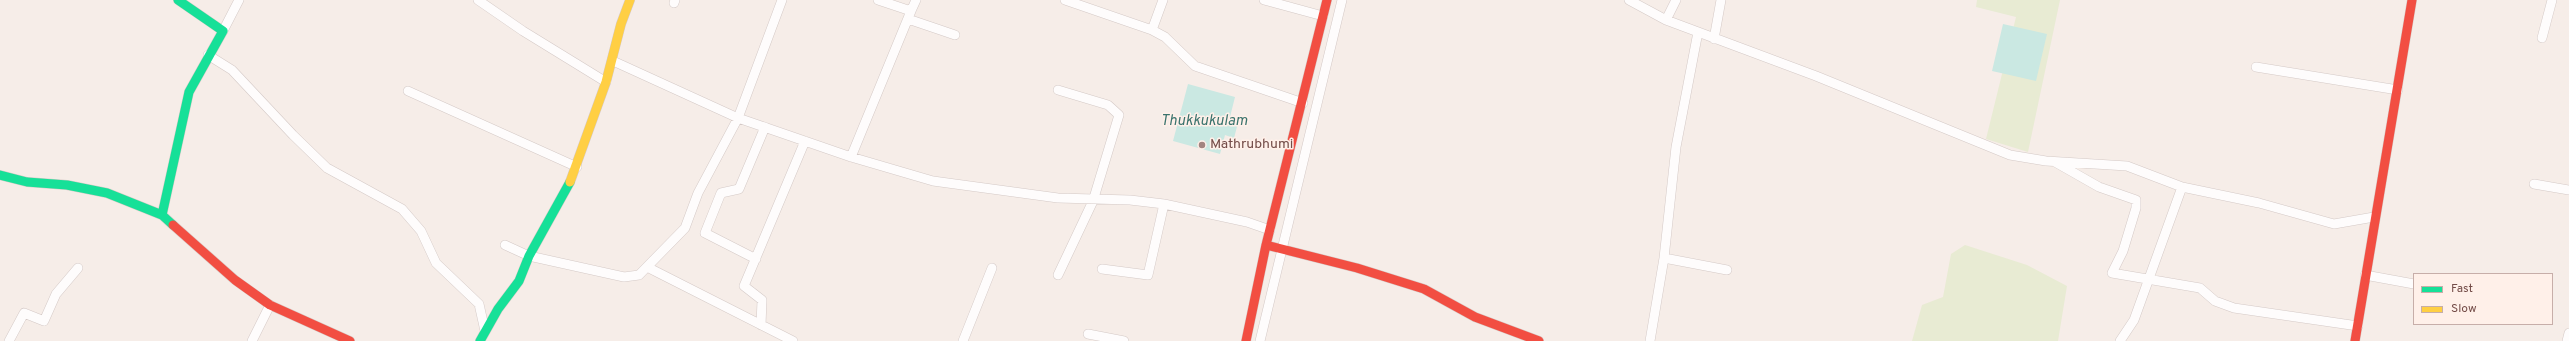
<!DOCTYPE html>
<style>
body{margin:0}
#map{position:relative;width:2569px;height:341px;overflow:hidden;background:#f6ede8;font-family:Overpass,sans-serif}
canvas{display:block}
.legend{position:absolute;left:2413px;top:273px;width:140px;height:52px;box-sizing:border-box;background:#fff0e9;border:1px solid #c7aea9;margin:0;padding:5px 7px;list-style:none;font-size:12px;color:#744c48}
.legend li{display:flex;align-items:center;gap:8px;height:20px}
.legend b{width:20px;border:1px solid #c7aea9}
</style>
<div id="map">
<canvas width="2569" height="341"></canvas>
<ul class="legend">
<li><b style="height:5px;background:#16e098"></b>Fast</li>
<li><b style="height:5px;background:#ffcf43"></b>Slow</li>
</ul>
</div>
<script>
const ctx = document.querySelector('canvas').getContext('2d');
ctx.lineJoin = 'round';
function paint(path, color) { ctx.fillStyle = color; ctx.fill(path, 'evenodd'); }
const poly = rows => new Path2D(rows.map(r => 'M' + r).join(''));
function stroke(path, color, width, dash) { ctx.strokeStyle = color; ctx.lineWidth = width; ctx.lineCap = dash ? 'butt' : 'round'; ctx.setLineDash(dash || []); ctx.stroke(path); }
function label(font, color, halo, rows, align = 'center') {
  ctx.font = font + ' Overpass,sans-serif'; ctx.lineWidth = 3; ctx.setLineDash([]); ctx.textBaseline = 'middle'; ctx.strokeStyle = halo; ctx.fillStyle = color; for (const [text, x, y, turn = 0] of rows) {
    ctx.save(); ctx.translate(x, y); ctx.rotate((+turn || 0) * Math.PI / 180); ctx.textAlign = isNaN(turn) ? turn : align; if (halo) ctx.strokeText(text, 0, 0); ctx.fillText(text, 0, 0); ctx.restore();
  }
}
paint(poly([
 [1977,0,2060,0,2028,152,1986,139,2016,17,1976,7],
 [1965,245,2027,265,2067,286,2058,341,1912,341,1922,305,1943,297,1951,254]
]), '#e8ebd3');
paint(poly([
 [2003,24,2047,34,2036,81,1992,71],
 [1188,84,1235,97,1229,121,1238,123,1234,138,1225,135,1220,154,1173,141]
]), '#cae8e2');
const street = poly([
 [478,0,523,31,606,82],
 [878,0,911,11,916,0],
 [1065,0,1152,30,1165,37,1195,66,1303,103],
 [1264,0,1323,16],
 [1629,0,1666,20,1816,76,2010,155,2046,161,2127,166,2182,187,2259,203,2334,224,2374,217],
 [674,3,675,0],
 [908,19,955,35],
 [1666,20,1676,0],
 [1152,30,1163,0],
 [223,31,239,0],
 [2542,38,2552,0],
 [1714,39,1721,0],
 [208,55,232,70,293,135,327,168,402,209,421,231,436,263,479,304,485,331],
 [613,61,738,118,851,157,933,181,1058,198,1130,200,1164,204,1247,222,1270,230],
 [2256,67,2398,90],
 [1058,90,1108,105,1119,115,1093,201,1058,275],
 [408,91,577,167],
 [851,157,911,11],
 [2055,162,2099,187,2136,200,2136,208,2123,251,2112,273,2200,288,2215,301,2234,308,2358,326],
 [2534,184,2569,190],
 [505,245,529,256,624,277,639,275,685,228,698,193,738,118,782,0],
 [1664,258,1727,270],
 [756,259,705,233,721,193,739,189,765,127],
 [647,267,793,341],
 [1102,269,1148,275,1164,204],
 [2365,275,2414,284],
 [761,325,762,300,744,286,805,141],
 [1088,334,1124,341],
 [9,341,24,313,44,321,56,294,78,268],
 [252,341,270,305],
 [963,341,992,268],
 [1260,341,1342,0],
 [1650,341,1664,258,1676,147,1698,32],
 [2120,341,2134,320,2182,187],
 [2567,341,2569,333]
]);
const fast = poly([
 [0,175,27,182,67,185,107,193,162,215,173,225],
 [162,215,189,92,223,31,178,0],
 [480,341,498,309,519,281,529,256,570,182]
]);
const slow = poly([
 [570,182,606,82,621,24,630,0]
]);
const jam = poly([
 [173,225,235,280,270,305,350,341],
 [1266,245,1357,268,1424,289,1475,317,1539,341],
 [1246,341,1266,245,1327,0],
 [2355,341,2412,0]
]);
stroke(street, '#d4c9c6', 10);
stroke(fast, '#d6cac6', 10);
stroke(slow, '#d6cac6', 10);
stroke(jam, '#d6cac6', 10);
stroke(street, '#fefcfc', 9);
stroke(fast, '#16e098', 9);
stroke(slow, '#ffcf43', 9);
stroke(jam, '#f24e42', 9);
for (const [x, y, r, color] of [
 [1202,145,4,"#a28480"]
]) { const dot = new Path2D(); dot.arc(x, y, r, 0, 2 * Math.PI); ctx.fillStyle = color; ctx.fill(dot); stroke(dot, '#fff0e9', 1.5); }
label('14px', '#744c48', '#fff0e9', [
 ["Mathrubhumi",1210,145]
], 'left');
label('italic 15px', '#3a736d', '#fff0e9', [
 ["Thukkukulam",1204,122]
]);
</script>
